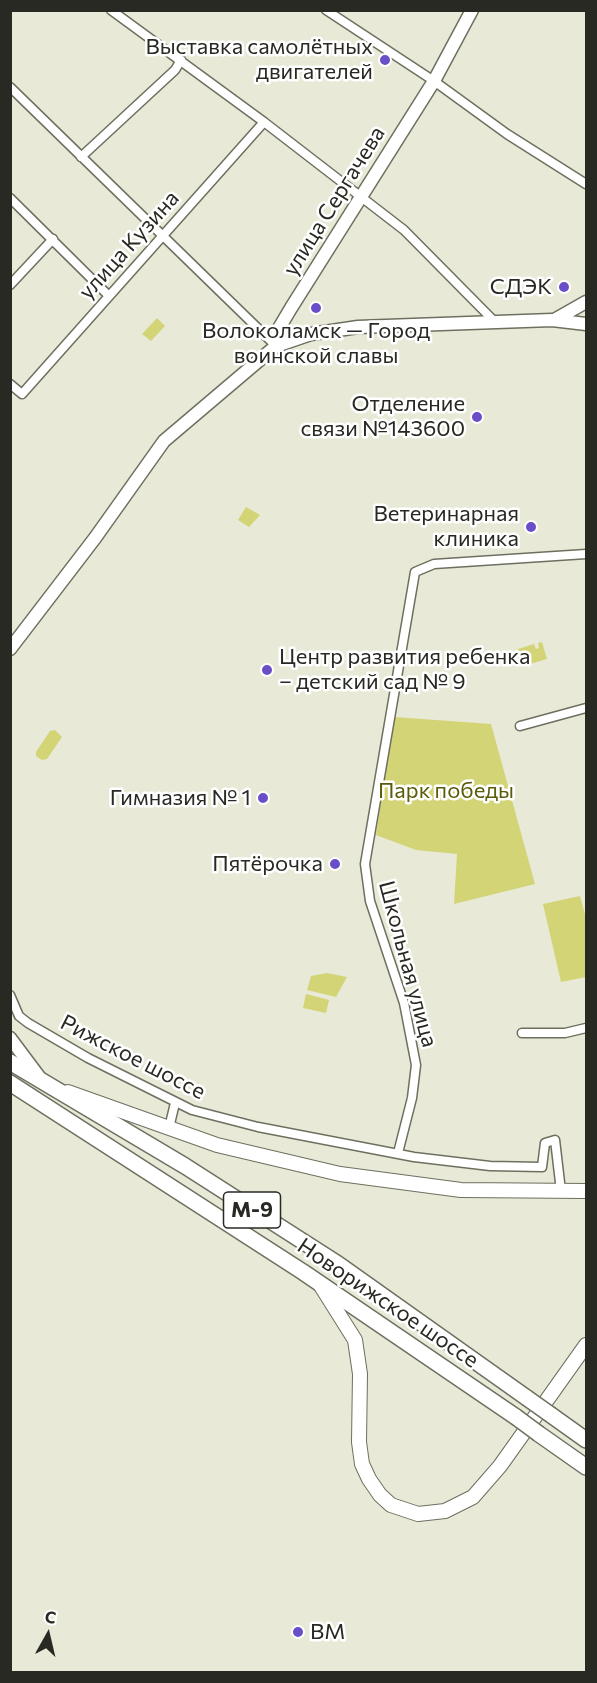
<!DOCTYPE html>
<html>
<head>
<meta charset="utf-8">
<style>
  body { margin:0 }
  #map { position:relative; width:597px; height:1683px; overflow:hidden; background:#e8e9d7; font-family:Commissioner,sans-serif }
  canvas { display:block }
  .frame { position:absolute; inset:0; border:12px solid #292923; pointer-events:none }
  .north { position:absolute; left:18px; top:1605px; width:60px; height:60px; -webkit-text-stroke:4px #fff; paint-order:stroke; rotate:8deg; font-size:16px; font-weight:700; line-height:24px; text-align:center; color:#292923 }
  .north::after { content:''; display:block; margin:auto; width:21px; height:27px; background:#292923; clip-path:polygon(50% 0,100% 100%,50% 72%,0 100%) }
</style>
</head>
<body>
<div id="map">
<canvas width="597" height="1683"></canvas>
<div class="frame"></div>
<div class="north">С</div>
</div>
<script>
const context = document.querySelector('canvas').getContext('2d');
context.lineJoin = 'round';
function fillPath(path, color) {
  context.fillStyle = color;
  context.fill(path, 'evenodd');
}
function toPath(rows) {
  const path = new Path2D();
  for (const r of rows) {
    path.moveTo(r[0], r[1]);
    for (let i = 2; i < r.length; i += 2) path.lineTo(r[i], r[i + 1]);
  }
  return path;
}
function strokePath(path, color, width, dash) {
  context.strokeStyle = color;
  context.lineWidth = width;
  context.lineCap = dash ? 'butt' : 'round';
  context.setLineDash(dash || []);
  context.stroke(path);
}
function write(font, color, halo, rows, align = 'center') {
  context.font = font + ' Commissioner,sans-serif';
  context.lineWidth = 5;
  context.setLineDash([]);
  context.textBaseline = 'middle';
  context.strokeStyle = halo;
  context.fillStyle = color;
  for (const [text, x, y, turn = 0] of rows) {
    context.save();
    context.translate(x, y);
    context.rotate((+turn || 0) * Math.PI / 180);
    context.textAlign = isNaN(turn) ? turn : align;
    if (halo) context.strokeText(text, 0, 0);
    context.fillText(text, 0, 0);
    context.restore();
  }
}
const green = toPath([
  [157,318,165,326,151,341,142,334],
  [246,507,260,515,249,527,238,520],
  [542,642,547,659,523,666,518,649,534,644,536,649,539,648,538,643],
  [394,717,491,724,535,884,454,904,457,854,416,850,376,835],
  [55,730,62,737,47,759,42,760,36,756,36,752,50,731],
  [580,896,586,918,586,977,561,982,543,904],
  [327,973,347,977,336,997,307,990,311,976],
  [306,994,329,1000,326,1013,303,1008]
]);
const street = toPath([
  [111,10,264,122,404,230,495,322],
  [326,10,434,81,507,134,586,184],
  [10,87,276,346],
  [81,157,175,70,181,60],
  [10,198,109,296],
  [10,285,53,239],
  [10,384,22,394,264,122],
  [520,726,586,708],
  [10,995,19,1016,28,1023,88,1058,192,1110,258,1127,414,1157,490,1166,542,1167,545,1143,555,1140,561,1191],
  [522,1033,565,1033,586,1028],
  [169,1128,175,1103],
  [398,1153,412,1098,416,1065,404,1003,370,901,365,864,415,572,434,564,586,554]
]);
const secondary = toPath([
  [556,319,586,302],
  [276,346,278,330,291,308,434,81,472,10],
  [10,649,95,538,164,441,276,346,311,334,358,327,552,320,586,324],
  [10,1038,40,1078]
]);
const primary = toPath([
  [68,1092,217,1145,340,1174,461,1190,586,1191],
  [321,1286,355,1340,360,1374,359,1442,362,1464,369,1479,380,1495,391,1505,418,1514,445,1511,473,1497,500,1466,586,1345]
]);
const highway = toPath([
  [10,1062,185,1166,338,1264,527,1398],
  [10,1083,303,1272,516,1417],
  [551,1415,586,1440],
  [539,1434,586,1467]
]);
const highwayBridge = toPath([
  [527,1398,551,1415],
  [516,1417,539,1434]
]);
const markers = [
  [385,60,6,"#6a4ec7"],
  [564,287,6,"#6a4ec7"],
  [316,308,6,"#6a4ec7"],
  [477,417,6,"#6a4ec7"],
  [531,527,6,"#6a4ec7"],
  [267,670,6,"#6a4ec7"],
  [263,798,6,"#6a4ec7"],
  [335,864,6,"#6a4ec7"],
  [298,1632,6,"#6a4ec7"]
];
const shields = [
  [252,1210,57]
];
const shieldNames = [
  ["М-9",252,1210]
];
const poiNames = [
  ["Выставка самолётных",373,47],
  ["двигателей",373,72],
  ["СДЭК",552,287],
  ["Волоколамск — Город",316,331,"center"],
  ["воинской славы",316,356,"center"],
  ["Отделение",465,404],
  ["связи №143600",465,429],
  ["Ветеринарная",519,514],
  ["клиника",519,539],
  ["Центр развития ребенка",279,657,"left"],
  ["– детский сад № 9",279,682,"left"],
  ["Гимназия № 1",251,798],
  ["Пятёрочка",323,864],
  ["ВМ",310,1632,"left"]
];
const streetNames = [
  ["улица Сергачева",334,201,-58],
  ["улица Кузина",129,245,-48],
  ["Школьная улица",408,964,75],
  ["Рижское шоссе",133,1057,27],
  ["Новорижское шоссе",388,1303,34]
];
const parkNames = [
  ["Парк победы",446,791]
];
fillPath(green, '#d3d476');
strokePath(street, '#6e6f5f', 11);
strokePath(secondary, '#6e6f5f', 15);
strokePath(primary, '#6e6f5f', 16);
strokePath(highway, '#6e6f5f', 18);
strokePath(street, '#fff', 8);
strokePath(secondary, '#fff', 12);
strokePath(primary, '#fff', 14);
strokePath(highway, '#fff', 15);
strokePath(highwayBridge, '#6e6f5f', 18, []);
strokePath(highwayBridge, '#fff', 15);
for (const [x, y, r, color] of markers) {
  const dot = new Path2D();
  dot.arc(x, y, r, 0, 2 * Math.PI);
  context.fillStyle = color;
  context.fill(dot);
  strokePath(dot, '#fff', 2);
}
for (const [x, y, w] of shields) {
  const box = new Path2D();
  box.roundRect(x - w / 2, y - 18, w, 36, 4.5);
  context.fillStyle = '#fff';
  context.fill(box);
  strokePath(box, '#292923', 1.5);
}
write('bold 21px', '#292923', null, shieldNames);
write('22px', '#292923', '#fff', poiNames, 'right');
write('22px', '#292923', '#fff', streetNames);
write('22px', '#5c5b0c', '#fff', parkNames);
</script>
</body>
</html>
